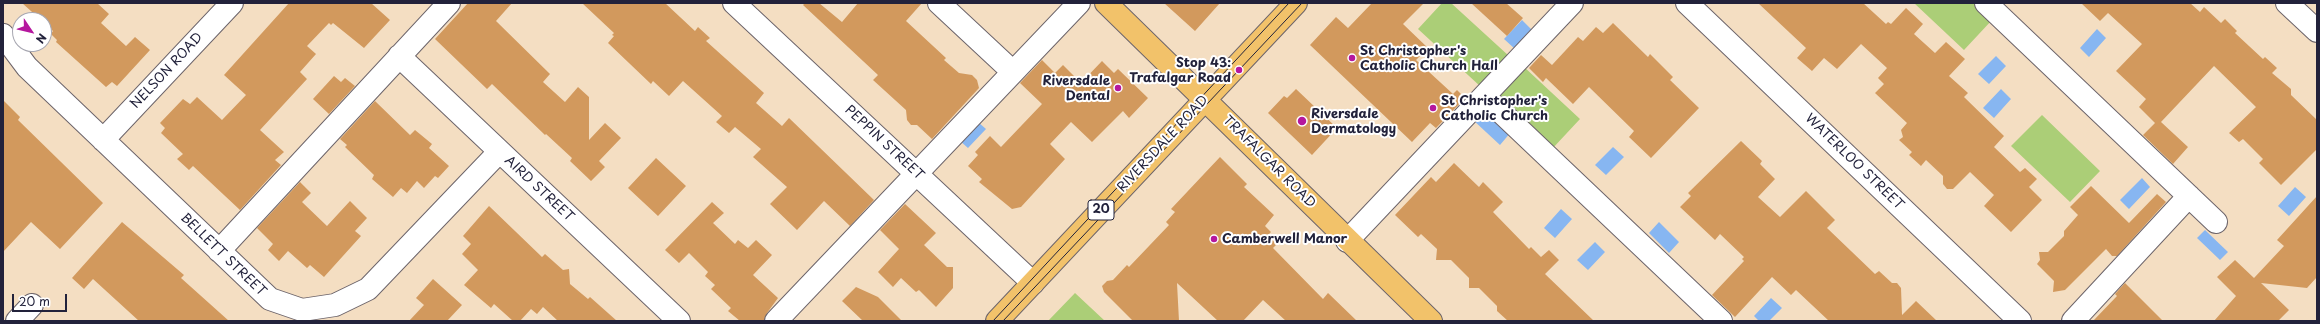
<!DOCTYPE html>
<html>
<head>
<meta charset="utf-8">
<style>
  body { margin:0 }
  #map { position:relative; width:2320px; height:324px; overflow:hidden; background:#f4dec2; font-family:"Playpen Sans",sans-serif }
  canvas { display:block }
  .frame { position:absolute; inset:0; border:4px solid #22223b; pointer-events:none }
  .north { position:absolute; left:12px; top:12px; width:40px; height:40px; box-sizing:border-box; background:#fff; border:1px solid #a7a7b1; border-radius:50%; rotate:125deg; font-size:11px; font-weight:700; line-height:16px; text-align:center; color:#22223b }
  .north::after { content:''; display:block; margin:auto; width:14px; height:18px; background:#b5179e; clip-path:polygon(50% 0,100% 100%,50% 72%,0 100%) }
  .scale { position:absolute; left:12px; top:294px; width:55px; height:18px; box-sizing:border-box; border:2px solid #22223b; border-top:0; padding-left:5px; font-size:12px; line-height:14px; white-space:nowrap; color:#22223b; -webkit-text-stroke:3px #fff; paint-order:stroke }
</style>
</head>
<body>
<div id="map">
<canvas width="2320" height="324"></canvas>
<div class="frame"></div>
<div class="north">N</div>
<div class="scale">20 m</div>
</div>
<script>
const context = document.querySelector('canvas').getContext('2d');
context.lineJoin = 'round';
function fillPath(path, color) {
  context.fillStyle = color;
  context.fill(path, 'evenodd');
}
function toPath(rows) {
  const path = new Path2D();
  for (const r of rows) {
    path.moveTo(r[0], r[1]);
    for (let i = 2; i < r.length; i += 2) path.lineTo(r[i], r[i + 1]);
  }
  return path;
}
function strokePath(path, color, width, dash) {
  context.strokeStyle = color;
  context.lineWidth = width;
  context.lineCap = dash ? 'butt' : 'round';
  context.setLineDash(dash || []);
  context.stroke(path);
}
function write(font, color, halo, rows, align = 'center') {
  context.font = font + ' "Playpen Sans",sans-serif';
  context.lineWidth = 4;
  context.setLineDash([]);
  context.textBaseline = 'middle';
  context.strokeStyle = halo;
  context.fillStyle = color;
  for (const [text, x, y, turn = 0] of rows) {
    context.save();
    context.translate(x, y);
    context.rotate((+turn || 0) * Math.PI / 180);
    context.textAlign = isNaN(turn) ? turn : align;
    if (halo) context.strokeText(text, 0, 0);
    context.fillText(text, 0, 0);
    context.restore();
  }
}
const green = toPath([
  [1442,3,1451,3,1509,56,1481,87,1418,29],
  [1914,3,1974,3,1992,20,1964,50],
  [1523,66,1580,119,1552,149,1495,95],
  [2042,115,2100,171,2070,202,2011,146],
  [1075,293,1105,321,1048,321]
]);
const water = toPath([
  [1522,20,1532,30,1515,49,1504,39],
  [2097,29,2106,38,2089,57,2080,48],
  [1996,56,2006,66,1989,84,1978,74],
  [2001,89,2011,99,1994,118,1983,108],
  [1485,108,1511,132,1500,145,1473,120],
  [978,122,986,129,968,148,960,141],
  [1613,147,1624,157,1606,175,1595,165],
  [2142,178,2150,187,2129,209,2120,200],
  [2295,187,2306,197,2289,216,2278,206],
  [1561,209,1572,219,1555,238,1544,228],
  [1659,222,1679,242,1669,253,1649,233],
  [2205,230,2228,252,2220,260,2197,238],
  [1595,242,1605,252,1588,270,1577,260],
  [1771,298,1782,308,1769,321,1759,321,1754,316]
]);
const building = toPath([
  [22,3,97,3,109,14,101,23,126,46,135,37,150,50,117,86,112,82,106,87,56,42,57,40,51,34,53,31,44,23,44,20,41,20],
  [289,3,371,3,390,20,364,48,333,23,331,25,329,23,307,46,316,54,300,72,307,79,260,130,284,152,275,160,281,165,240,210,193,166,189,170,177,159,183,154,161,133,165,128,160,123,183,99,190,104,197,97,222,120,246,95,224,75],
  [468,3,512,3,496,21,550,74,543,82,565,102,578,87,589,97,589,140,605,123,621,138,599,161,605,167,591,181,570,161,572,158,546,134,545,135,492,84,487,89,435,39],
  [582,3,665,3,695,31,698,27,710,38,706,41,764,93,756,103,782,126,789,118,874,200,850,226,824,201,797,230,770,204,787,187,753,157,761,149,735,127,729,133,716,122,722,116,683,81,669,96,653,81,651,84,608,43,614,36,612,35,614,33],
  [805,3,819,3,842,22,858,3,922,3,906,21,946,58,944,60,959,73,972,75,977,80,979,88,932,139,917,125,911,125,907,120,906,110,873,80,878,75,803,5],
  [1164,3,1220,3,1195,31],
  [1372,3,1424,3,1403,24,1428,48,1416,60,1453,94,1457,90,1465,98,1436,128,1430,123,1412,142,1310,45,1336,17,1348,28],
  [1471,3,1506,3,1523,18,1507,36],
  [1758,3,1863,3,1886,24,1888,22,1891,24,1906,8,1923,24,1914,34,1935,53,1946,42,1965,59,1949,76,1968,93,1964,97,2004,136,1994,147,2020,172,2025,168,2037,179,2029,187,2042,200,2011,232,1984,206,1994,195,1970,172,1953,189,1947,189,1943,184,1943,176,1926,160,1921,166,1909,155,1912,152,1899,140,1903,137,1901,130,1907,123,1875,93,1884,84,1878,78,1887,68,1861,44,1837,69,1824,58,1812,71,1797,58,1806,48],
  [2081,3,2190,3,2200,12,2204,7,2221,23,2225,19,2237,31,2235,33,2263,59,2265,57,2277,68,2272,73,2291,89,2291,95,2317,120,2317,149,2281,185,2259,163,2263,159,2243,139,2239,142,2229,133,2256,107,2214,66,2161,122,2188,147,2173,164,2143,135,2155,123,2139,107,2146,99,2116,71,2142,44,2108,13,2100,21],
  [1613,23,1648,57,1650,54,1673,77,1670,80,1699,108,1651,158,1629,137,1634,131,1589,87,1573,104,1546,78,1543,82,1529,68,1541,55,1552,65,1578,37,1583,41,1596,27,1603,33],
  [1042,60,1055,73,1063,65,1081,83,1102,61,1114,73,1118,69,1148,98,1129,118,1123,111,1092,142,1071,122,1050,144,1065,159,1021,207,1012,209,979,182,982,179,968,166,978,155,975,152,990,136,1001,147,1042,104,1020,83],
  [334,76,341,82,345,78,355,86,329,114,313,99],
  [1296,89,1337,128,1312,155,1268,113,1284,96,1287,98],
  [3,100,20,117,18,120,103,203,60,249,31,222,3,252],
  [375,101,410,135,415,130,432,144,429,148,449,166,438,178,435,176,424,188,417,181,407,193,401,188,393,197,372,179,374,175,345,147,347,145,340,139],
  [1741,141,1762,161,1760,164,1775,179,1758,197,1780,217,1806,191,1835,220,1827,228,1875,274,1879,271,1892,283,1897,283,1901,288,1902,315,1916,301,1937,321,1829,321,1796,290,1791,295,1772,277,1735,317,1712,295,1744,261,1742,259,1744,257,1720,234,1715,240,1680,207,1691,196,1688,193],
  [1220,157,1247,184,1244,187,1274,215,1265,226,1271,232,1268,235,1277,244,1273,248,1323,299,1328,293,1357,321,1286,321,1263,300,1243,321,1218,321,1177,283,1179,321,1133,321,1104,292,1102,286,1107,281,1113,280,1127,265,1129,267,1169,225,1166,222,1175,212,1171,209],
  [656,158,686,186,658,216,628,188],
  [1454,163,1479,187,1483,182,1503,202,1493,212,1529,249,1531,247,1541,257,1549,250,1559,260,1545,274,1594,321,1508,321,1497,311,1497,306,1479,288,1469,288,1469,278,1451,260,1436,260,1437,249,1421,234,1418,237,1395,215,1431,177,1436,182],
  [300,182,311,193,302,202,327,226,350,201,367,218,355,231,361,236,324,277,310,265,307,268,288,251,279,261,268,250,273,244,257,228],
  [2091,186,2129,223,2157,194,2166,202,2117,256,2112,256,2106,249,2065,290,2053,292,2054,281,2037,264,2040,260,2039,252,2048,252,2064,236,2064,231,2078,215,2070,207],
  [2317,196,2317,277,2307,288,2261,283,2289,310,2278,321,2214,321,2236,296,2217,277,2235,260,2254,278,2284,246,2277,240],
  [712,202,724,213,713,223,735,244,738,240,748,248,756,240,772,255,753,275,778,298,767,313,764,321,740,321,728,311,731,308,711,289,715,285,705,276,708,272,689,253,679,263,665,250],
  [905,204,936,233,924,245,947,267,953,267,953,288,936,307,919,290,916,292,901,278,893,287,878,272,899,249,880,230],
  [489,206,542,257,545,254,563,270,569,269,570,284,588,299,590,297,617,321,558,321,543,307,537,314,531,309,520,321,513,321,494,304,491,308,464,285,478,270,462,254,471,244,463,236],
  [122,222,184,275,181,278,229,321,139,321,93,279,84,289,72,278],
  [433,279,462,305,447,321,409,321,424,305,416,298],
  [2125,283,2163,321,2093,321,2117,296,2115,294],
  [856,287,878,297,902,321,863,321,842,301]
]);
const minor = toPath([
  [734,3,1033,283],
  [939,3,1013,72],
  [1687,3,2020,321],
  [1986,3,2216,222],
  [2287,3,2317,31],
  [3,35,27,67,270,299,302,310,335,305,368,289,499,152],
  [399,56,679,321],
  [1484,96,1721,321],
  [103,140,232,3],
  [1347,241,1572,3],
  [219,251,449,3],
  [17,321,32,305],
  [776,321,1079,3],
  [2073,321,2189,196]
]);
const major = toPath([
  [1106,3,1431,321],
  [997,321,1296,3]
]);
const tram = toPath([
  [993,321,1289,3],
  [1003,321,1302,3]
]);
const markers = [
  [1352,58,4,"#b5179e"],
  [1239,70,4,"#b5179e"],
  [1118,88,4,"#b5179e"],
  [1433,108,4,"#b5179e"],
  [1302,121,5,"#b5179e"],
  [1214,239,4,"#b5179e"]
];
const shields = [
  [1101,210,26]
];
const shieldNames = [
  ["20",1101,210]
];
const poiNames = [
  ["St Christopher's",1360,51],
  ["Catholic Church Hall",1360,66],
  ["Stop 43:",1231,63,"right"],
  ["Trafalgar Road",1231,78,"right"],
  ["Riversdale",1110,81,"right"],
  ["Dental",1110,96,"right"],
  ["St Christopher's",1441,101],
  ["Catholic Church",1441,116],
  ["Riversdale",1311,114],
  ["Dermatology",1311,129],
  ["Camberwell Manor",1222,239]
];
const streetNames = [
  ["NELSON ROAD",167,71,-47],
  ["PEPPIN STREET",884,143,43],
  ["RIVERSDALE ROAD",1163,144,-47],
  ["TRAFALGAR ROAD",1269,162,45],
  ["WATERLOO STREET",1854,162,44],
  ["AIRD STREET",539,189,43],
  ["BELLETT STREET",223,255,44]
];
fillPath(green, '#abce77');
fillPath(water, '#87b6f1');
fillPath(building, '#d2995d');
strokePath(minor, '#6c646a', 24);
strokePath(major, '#6c646a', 24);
strokePath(minor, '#fff', 22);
strokePath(major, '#f2c26a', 22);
strokePath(tram, '#22223b', 1);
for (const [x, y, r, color] of markers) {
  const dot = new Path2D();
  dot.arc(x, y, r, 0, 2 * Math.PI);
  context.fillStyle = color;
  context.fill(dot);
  strokePath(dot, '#fff', 1.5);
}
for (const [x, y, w] of shields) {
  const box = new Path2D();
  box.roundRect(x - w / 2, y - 10, w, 20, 3);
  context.fillStyle = '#fff';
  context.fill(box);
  strokePath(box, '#22223b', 1);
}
write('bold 12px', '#22223b', null, shieldNames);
write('bold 13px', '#22223b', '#fff', poiNames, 'left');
write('13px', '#22223b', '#fff', streetNames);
</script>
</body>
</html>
